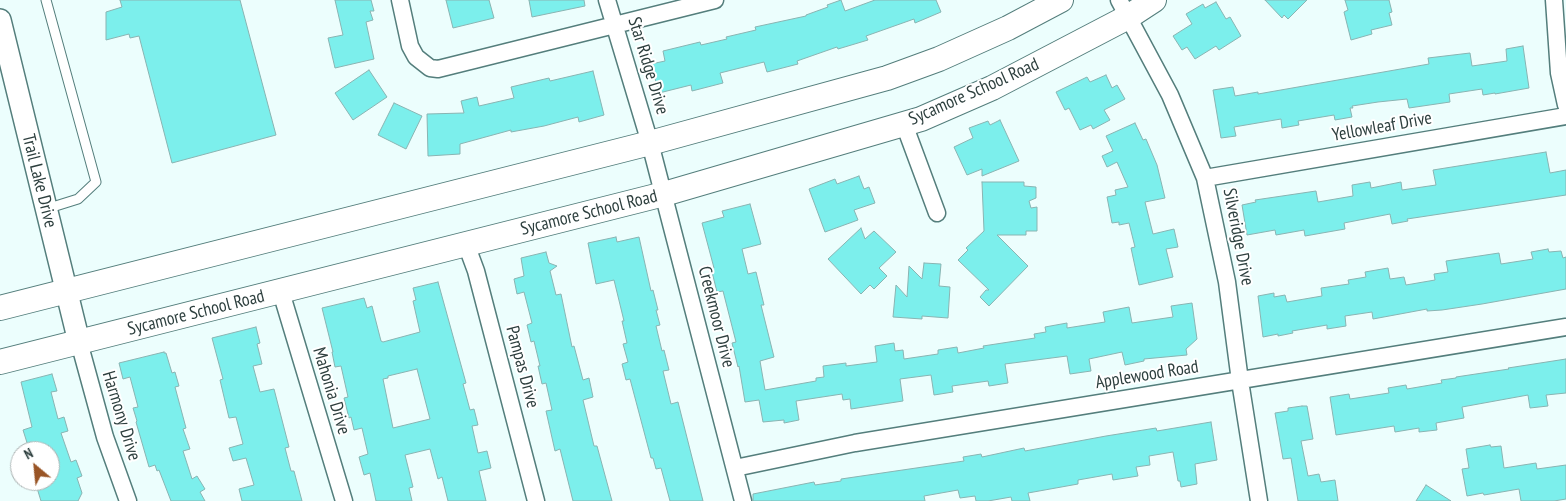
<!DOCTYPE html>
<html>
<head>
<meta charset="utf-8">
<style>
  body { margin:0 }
  #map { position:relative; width:1566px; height:501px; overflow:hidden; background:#ecfefd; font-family:"PT Sans Narrow",sans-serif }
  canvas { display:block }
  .north { position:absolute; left:10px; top:441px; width:50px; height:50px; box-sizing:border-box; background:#fff; border:1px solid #abb2b2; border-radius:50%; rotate:332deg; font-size:14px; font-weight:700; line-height:20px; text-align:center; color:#2d3f3e }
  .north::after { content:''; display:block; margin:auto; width:18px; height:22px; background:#995526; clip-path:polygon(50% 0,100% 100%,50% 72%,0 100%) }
</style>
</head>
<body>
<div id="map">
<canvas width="1566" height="501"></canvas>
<div class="north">N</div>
</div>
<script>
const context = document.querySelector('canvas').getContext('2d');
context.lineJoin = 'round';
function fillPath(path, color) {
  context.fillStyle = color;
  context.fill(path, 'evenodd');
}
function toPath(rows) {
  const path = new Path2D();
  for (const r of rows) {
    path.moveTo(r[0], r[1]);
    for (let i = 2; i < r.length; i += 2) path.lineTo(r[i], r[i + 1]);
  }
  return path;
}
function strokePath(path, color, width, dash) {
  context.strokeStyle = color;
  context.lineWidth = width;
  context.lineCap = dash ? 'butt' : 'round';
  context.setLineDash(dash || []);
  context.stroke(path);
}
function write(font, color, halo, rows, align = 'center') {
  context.font = font + ' "PT Sans Narrow",sans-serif';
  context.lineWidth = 4;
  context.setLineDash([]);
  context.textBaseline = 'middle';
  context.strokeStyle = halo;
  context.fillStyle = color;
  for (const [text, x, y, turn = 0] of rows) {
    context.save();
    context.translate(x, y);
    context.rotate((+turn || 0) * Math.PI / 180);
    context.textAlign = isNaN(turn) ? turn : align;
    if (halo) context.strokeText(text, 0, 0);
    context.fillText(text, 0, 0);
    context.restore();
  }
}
const building = toPath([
  [120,0,240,0,276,135,172,163,139,36,130,38,129,34,106,40,106,12,122,7,120,0],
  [335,0,371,0,374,11,370,11,373,20,366,22,374,59,335,68,328,38,343,35,335,0],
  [446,0,489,0,494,18,453,28,446,0],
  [529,0,584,0,585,6,532,17,529,0],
  [841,0,845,11,875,0,936,0,941,12,915,23,914,19,866,36,868,40,838,49,837,47,797,61,798,64,767,72,764,62,720,73,723,83,692,91,691,85,659,93,651,64,665,61,663,51,700,42,701,45,727,39,726,37,756,30,755,27,806,16,806,15,828,7,827,5,841,0],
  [1265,0,1307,0,1288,19,1284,15,1282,18,1265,0],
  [1345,0,1389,0,1392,12,1389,13,1392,25,1371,30,1372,34,1351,40,1344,12,1348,10,1345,0],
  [1216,2,1226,19,1230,17,1241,36,1219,50,1216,46,1195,59,1187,47,1182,50,1173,36,1192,24,1186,14,1203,4,1205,8,1216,2],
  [1523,46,1529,88,1495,94,1495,93,1483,95,1482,89,1449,94,1450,102,1409,108,1407,99,1378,102,1352,106,1353,108,1350,108,1352,117,1335,120,1334,115,1298,121,1299,125,1282,128,1281,119,1234,127,1236,136,1221,138,1213,90,1233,87,1235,96,1258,92,1258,94,1429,64,1428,58,1470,53,1472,66,1507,61,1506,49,1523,46],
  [369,70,387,97,353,120,335,93,369,70],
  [593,71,604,115,579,122,578,117,544,126,511,132,511,130,460,144,460,154,428,156,427,114,464,113,461,101,477,97,479,106,514,98,511,87,549,78,550,81,593,71],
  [1106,75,1112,88,1117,85,1125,99,1104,110,1110,120,1093,129,1091,125,1080,130,1069,108,1065,110,1056,92,1087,77,1090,82,1106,75],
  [394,103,422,116,406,149,378,135,394,103],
  [1000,120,1019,161,982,176,982,169,967,175,954,147,973,138,969,128,988,121,990,125,1000,120],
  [1135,123,1143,140,1146,139,1157,165,1165,198,1145,202,1153,234,1174,229,1178,247,1166,249,1173,277,1139,285,1131,248,1135,247,1129,223,1119,225,1119,222,1112,223,1107,197,1116,195,1115,190,1128,187,1117,162,1107,167,1102,156,1113,151,1106,136,1135,123],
  [1546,152,1550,173,1566,170,1566,195,1407,219,1408,221,1392,224,1390,214,1344,223,1345,229,1305,236,1304,230,1276,235,1275,230,1247,235,1242,205,1256,202,1255,200,1316,191,1318,202,1353,196,1352,185,1370,182,1371,188,1401,182,1402,190,1436,185,1433,170,1546,152],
  [859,176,864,189,869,187,875,203,854,210,858,220,825,232,809,189,835,179,837,184,859,176],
  [982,182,1024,182,1024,186,1036,187,1036,198,1029,201,1031,208,1037,207,1037,231,1026,231,1026,235,997,235,1028,266,989,306,980,297,986,290,989,290,958,260,968,250,966,248,984,231,982,182],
  [750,204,761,244,742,249,748,274,756,272,764,305,761,305,774,357,760,361,765,390,816,381,816,378,824,377,823,366,846,363,846,366,877,362,875,346,894,343,895,351,903,350,904,359,938,354,938,350,957,347,958,353,984,348,983,346,1035,338,1034,334,1046,332,1045,327,1067,323,1067,328,1105,322,1103,312,1129,307,1132,323,1173,317,1171,306,1192,303,1197,339,1186,349,1187,355,1144,359,1144,361,1125,365,1122,352,1089,359,1091,371,1070,374,1067,356,1005,364,1008,383,989,386,988,381,952,386,953,392,934,395,931,375,900,379,903,401,851,409,850,399,843,400,842,394,796,401,799,420,784,423,784,420,763,422,759,400,745,402,739,366,738,367,732,343,736,342,723,291,717,292,711,268,714,268,702,223,724,217,722,211,750,204],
  [861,228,865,239,874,231,896,252,879,268,887,276,874,289,870,285,861,294,828,259,861,228],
  [616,237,617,242,639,237,651,291,653,290,658,310,656,310,660,325,656,326,662,351,664,350,669,370,663,371,671,404,678,402,703,501,670,501,661,468,656,469,653,458,651,458,630,379,626,380,622,364,628,362,623,344,627,343,622,321,624,321,614,280,596,284,588,243,616,237],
  [1548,249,1549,252,1561,251,1563,258,1566,257,1566,289,1482,304,1442,310,1427,311,1427,309,1373,319,1372,312,1345,316,1346,326,1327,329,1327,325,1292,331,1293,333,1278,336,1278,334,1263,337,1258,296,1274,293,1274,297,1285,295,1287,302,1322,296,1321,288,1349,284,1348,280,1366,277,1365,272,1388,268,1390,279,1404,277,1406,285,1435,280,1434,274,1448,272,1446,261,1499,253,1501,264,1533,259,1531,252,1548,249],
  [546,252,549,263,557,266,550,271,556,295,561,294,572,347,574,346,583,380,589,378,593,397,583,400,594,446,597,446,612,501,573,501,560,449,555,451,546,411,552,410,546,383,542,384,538,366,540,366,534,341,531,342,527,325,532,323,524,292,517,294,514,279,524,276,521,258,546,252],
  [924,263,941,264,939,286,950,287,948,318,922,316,922,319,893,317,896,285,907,297,909,266,922,279,924,263],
  [438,282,466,383,463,384,470,410,474,409,478,425,472,426,478,453,487,451,491,468,479,471,486,501,448,501,442,477,438,479,430,449,405,455,413,487,409,488,412,501,376,501,370,473,364,475,359,457,368,454,362,428,354,430,351,417,349,418,344,398,348,397,341,366,335,367,332,352,333,352,322,308,364,298,367,308,372,306,381,341,383,342,420,332,413,301,416,300,413,288,438,282],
  [417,369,430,419,393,428,383,379,388,378,388,376,417,369],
  [256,327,260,343,257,344,262,364,253,366,260,392,274,389,289,447,285,448,291,471,294,471,302,501,242,501,239,489,254,485,246,458,233,461,229,448,243,444,236,417,229,418,220,380,223,379,212,338,256,327],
  [164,352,164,353,166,353,172,373,175,372,179,386,175,387,186,428,183,429,190,449,183,451,192,479,197,476,205,489,200,492,205,501,171,501,159,470,157,471,155,465,149,467,136,422,137,421,133,408,138,407,130,377,123,379,119,363,164,352],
  [1566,359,1566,393,1546,395,1548,406,1530,408,1528,395,1462,407,1464,418,1436,423,1437,430,1419,432,1419,428,1395,432,1394,426,1336,435,1330,397,1349,394,1350,399,1389,393,1388,388,1406,385,1407,389,1442,383,1441,380,1456,378,1456,377,1489,372,1509,369,1508,368,1566,359],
  [52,374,57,391,51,392,58,419,64,417,68,431,61,433,71,462,76,460,82,476,77,478,82,493,78,501,41,501,37,488,43,486,41,481,50,481,50,451,35,451,34,447,29,449,23,430,32,427,21,382,52,374],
  [1302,406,1307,406,1313,439,1301,441,1308,476,1319,474,1321,482,1335,480,1338,501,1298,501,1291,458,1283,459,1275,413,1288,411,1288,408,1302,406],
  [1211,422,1217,460,1195,464,1197,484,1181,487,1180,481,1178,481,1173,452,1149,456,1150,465,1136,467,1138,476,1113,480,1112,474,1078,480,1078,484,1028,493,1030,501,1012,501,1011,497,988,501,976,501,975,496,960,498,958,490,924,496,925,501,753,501,753,494,814,482,815,485,841,481,841,479,964,461,963,457,981,454,982,457,1024,448,1025,451,1106,436,1156,428,1157,431,1211,422],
  [1490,445,1491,447,1501,446,1504,468,1536,463,1537,469,1566,465,1566,499,1554,501,1521,501,1519,489,1484,495,1483,493,1467,496,1462,469,1469,468,1466,449,1490,445],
  [1426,485,1451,501,1416,501,1426,485]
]);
const service = toPath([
  [46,209,78,199,96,182,46,0]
]);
const minor = toPath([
  [400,0,410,46,416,57,430,68,438,69,715,0],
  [607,0,650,143,743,501],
  [1119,0,1170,95,1205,178,1227,282,1240,381,1259,501],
  [1554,0,1559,73,1566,105],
  [904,124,937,213],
  [1205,178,1566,116],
  [466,244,476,271,536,501],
  [281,292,344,501],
  [79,342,105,437,128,501],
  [735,468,855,443,1566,327]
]);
const tertiary = toPath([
  [0,20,79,342]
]);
const secondary = toPath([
  [0,308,650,143,887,78,939,59,1008,28,1061,0],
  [0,362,664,194,921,119,992,88,1128,17,1154,0]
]);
const streetNames = [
  ["Star Ridge Drive",648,66,73],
  ["Sycamore School Road",974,92,-24],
  ["Yellowleaf Drive",1382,127,-10],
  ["Trail Lake Drive",39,181,76],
  ["Sycamore School Road",589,213,-14],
  ["Silveridge Drive",1238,237,79],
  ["Sycamore School Road",196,313,-14],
  ["Creekmoor Drive",716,317,76],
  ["Pampas Drive",522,367,75],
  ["Applewood Road",1147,375,-9],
  ["Mahonia Drive",331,391,73],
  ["Harmony Drive",121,416,73]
];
fillPath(building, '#7cefec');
strokePath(building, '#89b4b2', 1);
strokePath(service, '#547e7c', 11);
strokePath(minor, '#547e7c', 19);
strokePath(tertiary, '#547e7c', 24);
strokePath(secondary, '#547e7c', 26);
strokePath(service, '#fff', 9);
strokePath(minor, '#fff', 16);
strokePath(tertiary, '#fff', 21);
strokePath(secondary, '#fff', 24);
write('18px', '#2d3f3e', '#fff', streetNames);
</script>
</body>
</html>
